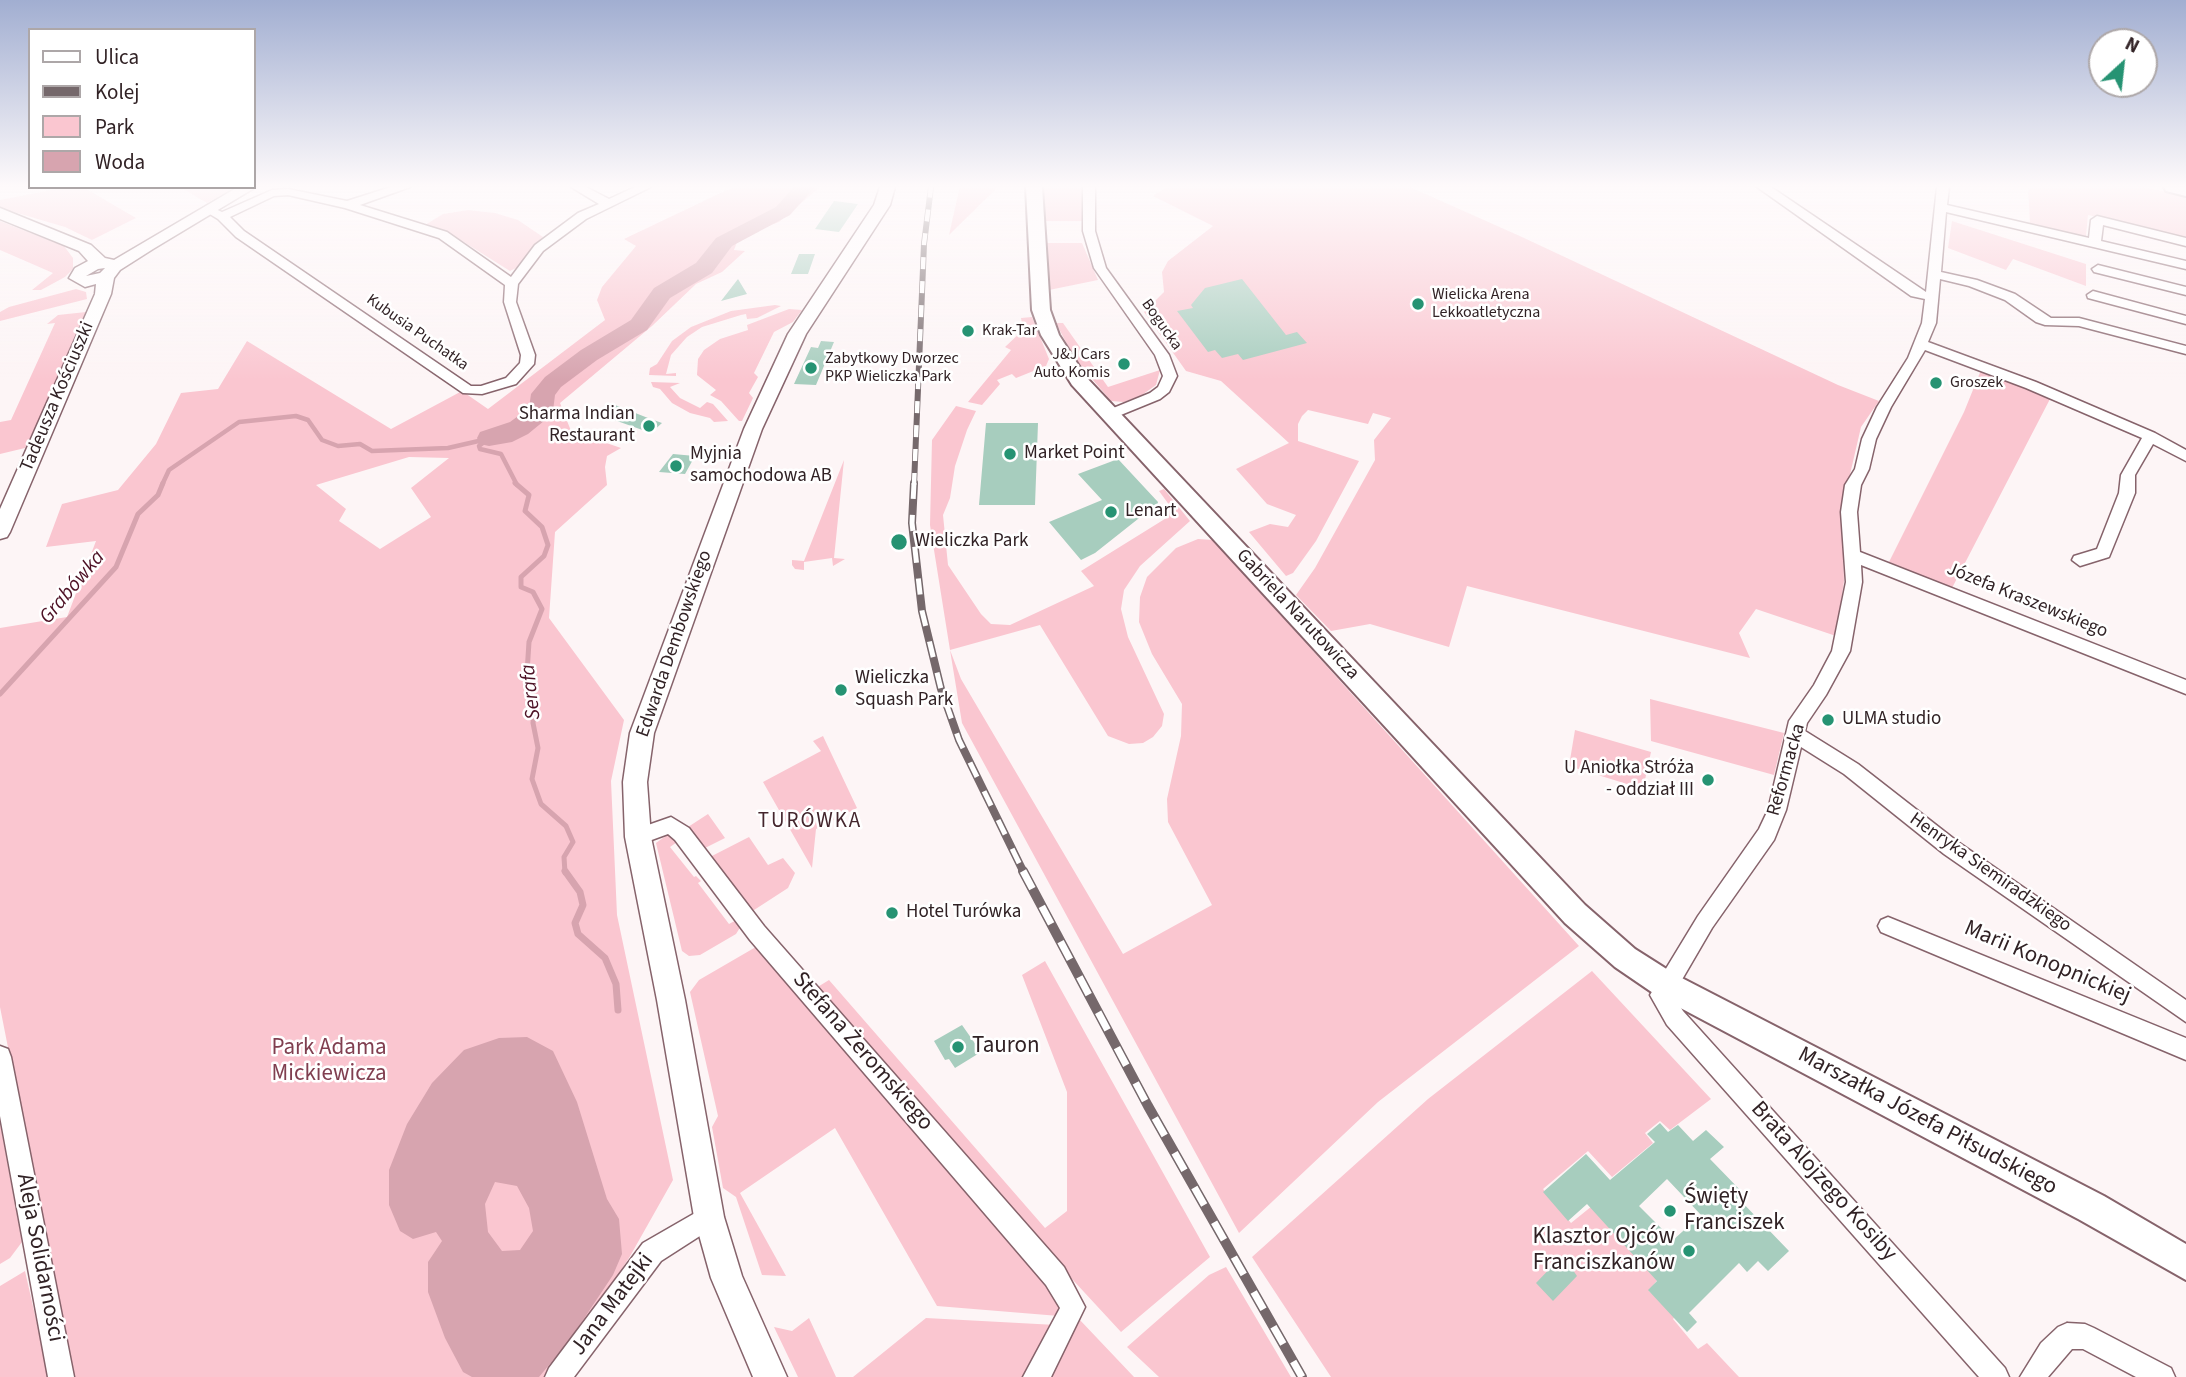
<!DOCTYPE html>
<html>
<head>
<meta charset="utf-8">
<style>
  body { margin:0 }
  #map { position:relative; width:2186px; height:1377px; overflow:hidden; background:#fdf5f6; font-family:"Source Sans 3",sans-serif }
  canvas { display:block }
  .legend { position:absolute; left:28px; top:28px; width:228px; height:161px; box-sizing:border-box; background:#fff; border:2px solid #ada7a8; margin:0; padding:9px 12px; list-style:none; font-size:21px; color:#312225 }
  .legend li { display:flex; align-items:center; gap:14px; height:35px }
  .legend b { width:35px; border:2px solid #ada7a8 }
  .north { position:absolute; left:2088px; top:28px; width:70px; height:70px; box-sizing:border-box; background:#fff; border:2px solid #ada7a8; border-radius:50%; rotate:27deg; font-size:19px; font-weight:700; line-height:28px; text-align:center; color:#312225 }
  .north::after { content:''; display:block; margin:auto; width:24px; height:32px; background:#269373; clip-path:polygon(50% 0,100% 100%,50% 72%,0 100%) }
</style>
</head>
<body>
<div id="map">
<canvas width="2186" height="1377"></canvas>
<ul class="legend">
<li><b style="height:9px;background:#fff"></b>Ulica</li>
<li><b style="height:9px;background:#75686b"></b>Kolej</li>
<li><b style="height:19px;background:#fac6d0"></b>Park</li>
<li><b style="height:19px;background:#d7a4af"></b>Woda</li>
</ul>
<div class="north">N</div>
</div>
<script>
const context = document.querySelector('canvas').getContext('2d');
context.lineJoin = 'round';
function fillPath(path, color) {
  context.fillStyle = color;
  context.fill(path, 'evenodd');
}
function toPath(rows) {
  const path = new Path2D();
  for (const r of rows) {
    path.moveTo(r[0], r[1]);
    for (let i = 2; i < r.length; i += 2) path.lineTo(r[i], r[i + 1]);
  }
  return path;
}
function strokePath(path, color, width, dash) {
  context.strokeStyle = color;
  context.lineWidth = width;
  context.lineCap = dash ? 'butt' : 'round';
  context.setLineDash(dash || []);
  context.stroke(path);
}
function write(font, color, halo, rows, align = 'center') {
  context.font = font + ' "Source Sans 3",sans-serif';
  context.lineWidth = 5;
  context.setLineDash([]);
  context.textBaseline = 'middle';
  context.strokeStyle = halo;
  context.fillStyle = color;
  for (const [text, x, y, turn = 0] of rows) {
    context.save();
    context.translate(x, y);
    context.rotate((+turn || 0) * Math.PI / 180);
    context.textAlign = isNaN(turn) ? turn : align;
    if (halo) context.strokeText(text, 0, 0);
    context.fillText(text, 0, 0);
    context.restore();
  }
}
const green = toPath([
  [67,187,83,187,136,218,92,240,65,227,0,208,0,200],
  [180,187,237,187,207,203],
  [733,187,820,187,779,222,748,234,737,242,734,250,745,251,722,272,696,284,652,326,560,403,571,431,621,448,607,456,605,467,607,485,555,532,549,618,624,720,611,781,617,915,673,1180,629,1258,550,1377,73,1377,0,1007,0,628,67,617,96,541,46,547,62,504,118,490,156,444,181,393,218,389,247,341,391,429,462,391,488,409,605,320,597,300,602,287,636,246,624,239],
  [409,457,449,458,411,488,431,517,380,549,339,521,346,509,316,485],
  [959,187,998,187,949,235,959,190],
  [1043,187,1082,187,1082,221,1045,221],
  [1167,187,1410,187,1522,237,1838,385,1879,401,1861,427,1842,509,1844,581,1836,636,1756,609,1739,633,1750,658,1467,586,1449,647,1370,624,1331,631,1296,595,1315,568,1375,460,1374,440,1391,418,1373,413,1368,424,1308,410,1302,416,1298,424,1298,441,1359,461,1316,541,1293,573,1286,576,1249,532,1270,524,1288,527,1296,515,1267,504,1236,469,1289,443,1221,381,1186,371,1144,312,1164,292,1162,272,1168,261,1213,226,1153,196],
  [2028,187,2143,187,2186,196,2186,238,2088,215,2086,236,2030,224],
  [468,210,495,213,518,220,543,237,518,267,510,271,451,234,425,225,443,214],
  [0,221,64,246,73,258,73,269,65,277,41,290,32,290,53,273,0,250],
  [1952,221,2086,264,2086,286,2013,259,2006,270,1948,248],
  [1047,243,1082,243,1098,280,1049,290],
  [76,289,86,292,87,299,0,321,0,312,9,307],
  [775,305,781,306,757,318,747,319,746,314,741,315,702,327,687,337,671,355,666,374,676,373,676,376,649,375,650,368,657,364,672,341,691,327,731,311],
  [789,309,802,310,793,322,774,332,754,373,758,377,749,393,753,398,742,421,739,421,721,401,710,395,716,390,697,375,698,359,704,350,720,339,748,330,747,325],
  [86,312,91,313,25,448,0,454,0,422,11,420,55,323,47,324,58,315],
  [1032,317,1049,359,1046,366,1016,378,1012,374,997,380,1000,384,982,405,968,402,1011,350,1005,347,1023,330,1021,318],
  [1056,323,1063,323,1108,387,1160,370,1156,385,1142,395,1124,402,1111,401,1074,358],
  [1981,370,2050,399,1952,588,1889,562,1964,412],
  [651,382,680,383,670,387,680,398,700,408,707,402,713,404,728,421,714,422,710,418,690,413,672,403,660,389,653,387],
  [956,406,976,411,967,430,955,466,950,498,943,515,948,565,981,614,991,624,1010,625,1094,586,1081,571,1168,517,1170,506,1159,491,1164,489,1190,521,1140,566,1124,590,1121,609,1128,637,1164,714,1162,726,1153,737,1143,743,1129,744,1108,736,1040,625,950,650,961,679,1123,954,1212,905,1168,822,1167,799,1181,736,1182,704,1152,654,1139,622,1140,597,1147,577,1176,548,1198,539,1213,540,1579,946,1378,1102,1239,1233,962,723,950,650,930,525,932,440],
  [844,460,834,558,845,559,833,566,832,558,804,562,804,570,795,569,792,565,792,560,804,561],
  [1650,699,1784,733,1774,775,1651,741],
  [1575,730,1651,752,1643,789,1569,766],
  [823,736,857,808,816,829,812,868,763,782,821,751,813,741],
  [708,814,725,838,703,849,688,827],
  [667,835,680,840,670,847,694,877,696,876,701,881,698,883,729,924,740,918,741,926,736,934,700,955,689,956,682,951,656,843],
  [749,837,768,865,783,858,795,873,788,888,751,912,708,858],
  [761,944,1032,1260,1061,1308,1059,1316,937,1306,835,1128,740,1193,786,1276,762,1275,736,1197,723,1188,712,1127,718,1116,690,992,699,980],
  [1045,961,1210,1257,1121,1332,1035,1239,816,988,829,980,1045,1228,1067,1211,1067,1092,1022,975],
  [1592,971,1711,1099,1670,1130,1660,1121,1645,1133,1653,1143,1612,1177,1588,1151,1543,1189,1571,1223,1592,1206,1658,1279,1649,1291,1677,1314,1673,1319,1698,1349,1707,1343,1739,1377,1331,1377,1252,1257,1428,1099],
  [0,1123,22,1242,10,1258,0,1264],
  [1226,1267,1291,1377,1159,1377,1127,1347,1209,1275],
  [25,1271,49,1377,0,1377,0,1286],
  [809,1318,836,1377,798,1377,774,1327,792,1331],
  [926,1318,1056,1325,1027,1377,853,1377],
  [1079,1319,1134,1377,1046,1377]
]);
const water = toPath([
  [527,1037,553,1051,577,1102,607,1199,619,1219,622,1254,613,1275,569,1341,539,1377,472,1377,463,1372,445,1338,428,1292,428,1262,442,1241,436,1232,413,1239,400,1231,389,1205,389,1170,407,1124,432,1083,464,1050,499,1038],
  [495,1182,517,1186,529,1208,533,1231,520,1250,502,1251,488,1232,485,1204]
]);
const streamFar2 = toPath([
  [489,438,479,446,480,449,501,454,517,485],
  [162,485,169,470,239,422,296,416,308,420,322,440,338,446,360,444,372,451,448,448,483,440]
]);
const streamFar1 = toPath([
  [515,483,529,495,525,511,542,527,548,545,544,556,521,577,521,587,533,592,542,609,529,642,526,688,534,712,533,723,538,748,532,779,541,804,566,826,573,842,564,857,565,873],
  [0,694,116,567,138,514,158,495,163,483]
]);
const stream = toPath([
  [565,871,580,892,583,905,575,923,578,934,605,958,616,984,618,1010]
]);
const river = toPath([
  [794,187,815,187,790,215,732,246,712,273,670,298,647,330,597,360,561,387,555,395,553,411,550,416,528,434,512,442,489,446,480,444,477,438,480,432,510,422,529,408,531,394,545,377,581,350,631,320,654,288,696,263,716,238,776,207,794,187]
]);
const building = toPath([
  [834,201,858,204,839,232,815,229],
  [799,254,815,254,808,274,791,274],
  [738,279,747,294,721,301],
  [1242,279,1286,335,1297,332,1307,343,1243,360,1238,354,1222,358,1215,350,1208,352,1177,311,1193,308,1191,305,1205,288],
  [821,341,834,342,816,385,794,384,811,347,818,348],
  [615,405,648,418,662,423,651,433,603,416],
  [986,423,1038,423,1035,505,979,505],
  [673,454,695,456,685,474,659,472],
  [1118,459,1158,502,1156,509,1143,515,1095,553,1081,560,1049,522,1102,500,1078,474],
  [962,1025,981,1052,955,1068,949,1059,945,1060,934,1041],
  [1660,1123,1668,1132,1678,1125,1693,1141,1706,1130,1724,1147,1710,1159,1744,1194,1738,1198,1789,1251,1768,1271,1758,1261,1747,1272,1739,1263,1689,1313,1697,1322,1687,1332,1648,1290,1657,1281,1587,1204,1568,1221,1543,1192,1586,1154,1610,1180,1655,1142,1647,1134],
  [1667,1179,1701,1215,1673,1240,1639,1206],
  [1560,1258,1566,1260,1577,1276,1553,1301,1536,1283]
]);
const minor = toPath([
  [391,187,410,187,360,205,447,232,511,277,535,245,578,213,599,204,571,187,586,187,609,199,635,187,651,187,586,219,543,251,518,284,516,302,535,355,534,364,516,384,482,394,463,393,236,237,218,219,203,210,209,206,222,212,272,190,288,189,347,201,391,187],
  [288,195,345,208,439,238,505,285,504,302,521,355,520,363,506,378,481,386,471,386,244,231,230,217,274,196,288,195],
  [1083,187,1095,187,1095,231,1106,268,1169,355,1177,376,1169,392,1160,399,1111,419,1106,417,1106,411,1150,393,1158,387,1163,376,1155,355,1094,268,1083,231,1083,187],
  [1757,187,1771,187,1926,292,1937,187,1949,187,1947,205,2089,238,2091,220,2097,216,2186,238,2186,246,2103,225,2101,241,2186,261,2186,269,1946,212,1941,272,1977,280,2015,294,2051,318,2079,318,2186,346,2186,354,2079,326,2045,325,2036,322,2005,300,1969,286,1940,279,1936,323,1928,342,2036,382,2155,433,2186,450,2186,461,2153,444,2135,475,2135,493,2109,557,2080,566,2072,560,2074,556,2097,549,2119,493,2121,475,2142,438,2026,388,1925,350,1891,407,1876,439,1869,469,1861,485,1857,512,1860,552,2186,680,2186,694,1861,565,1862,582,1850,651,1826,695,1807,723,1805,731,1858,764,1958,842,2186,1000,2186,1022,1944,854,1844,774,1801,747,1786,810,1774,840,1712,928,1673,995,1683,1011,2005,1368,2009,1377,1979,1377,1667,1025,1650,995,1698,916,1759,829,1768,810,1789,721,1814,685,1832,651,1846,582,1841,512,1845,485,1855,469,1862,439,1877,407,1908,358,1922,323,1925,299,1911,296,1757,187],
  [2098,265,2186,287,2186,295,2094,272,2092,269,2098,265],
  [2093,291,2186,316,2186,324,2088,298,2087,295,2093,291],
  [671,817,689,828,764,926,1064,1267,1085,1307,1051,1377,1023,1377,1060,1308,1046,1285,750,940,675,840,668,834,638,845,631,843,628,837,631,831,671,817],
  [1888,917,2186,1038,2186,1060,1881,932,1878,926,1881,920,1888,917],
  [0,1046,8,1049,11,1057,74,1377,48,1377,0,1116,0,1046],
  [709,1205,717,1209,721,1217,717,1225,661,1261,574,1377,545,1377,549,1368,643,1243,709,1205],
  [2067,1323,2085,1324,2094,1328,2171,1368,2175,1377,2136,1377,2083,1349,2072,1349,2048,1377,2020,1377,2041,1343,2058,1327,2067,1323]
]);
const tertiary = toPath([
  [238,187,256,187,153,249,120,270,114,278,111,294,10,532,7,537,0,539,0,509,95,294,96,284,85,287,69,278,75,268,88,261,79,251,0,219,0,208,91,245,105,258,114,260,238,187],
  [105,268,100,273,86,276,98,269,105,268],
  [880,187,895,187,890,205,806,334,762,429,654,733,647,782,651,837,685,1000,724,1217,742,1276,787,1377,753,1377,711,1278,694,1217,657,1000,625,837,623,782,630,733,744,429,788,334,874,205,880,187]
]);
const secondary = toPath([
  [1026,187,1042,187,1050,310,1059,335,1086,377,1585,905,1635,949,1676,975,2104,1196,2186,1244,2186,1280,2080,1220,1656,995,1615,967,1565,923,1072,385,1041,335,1032,310,1026,187]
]);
const primary = toPath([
  [2164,187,2186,187,2186,196,2166,191,2164,187]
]);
const railFar2 = toPath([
  [914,485,924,244,931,187]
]);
const railFar1 = toPath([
  [914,483,912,523,922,611,941,689,959,740,1024,873]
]);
const rail = toPath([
  [1023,871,1148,1106,1302,1377]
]);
const markers = [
  [1418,304,7,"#269373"],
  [968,331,7,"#269373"],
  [1124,364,7,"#269373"],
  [811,368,7,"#269373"],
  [1936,383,7,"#269373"],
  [649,426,7,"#269373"],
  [1010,454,7,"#269373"],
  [676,466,7,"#269373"],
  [1111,512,7,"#269373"],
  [899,542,9,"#269373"],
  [841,690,7,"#269373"],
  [1828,720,7,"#269373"],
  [1708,780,7,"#269373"],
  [892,913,7,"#269373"],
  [958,1047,7,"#269373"],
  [1670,1211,7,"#269373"],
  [1689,1251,7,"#269373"]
];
const farPoinames = [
  ["Wielicka Arena",1432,295],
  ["Lekkoatletyczna",1432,313],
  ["Krak-Tar",982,331],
  ["J&J Cars",1110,355,"right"],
  ["Auto Komis",1110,373,"right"],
  ["Zabytkowy Dworzec",825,359],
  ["PKP Wieliczka Park",825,377],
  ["Groszek",1950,383]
];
const farStreetnames = [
  ["Bogucka",1161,325,55],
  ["Kubusia Puchatka",417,333,35]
];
const streetNames = [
  ["Tadeusza Kościuszki",58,397,-67],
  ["Józefa Kraszewskiego",2027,601,22],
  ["Gabriela Narutowicza",1297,615,47],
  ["Edwarda Dembowskiego",675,644,-71],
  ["Reformacka",1787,770,-74],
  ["Henryka Siemiradzkiego",1990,873,35]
];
const poiNames = [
  ["Sharma Indian",635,415,"right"],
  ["Restaurant",635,437,"right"],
  ["Market Point",1024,454],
  ["Myjnia",690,455],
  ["samochodowa AB",690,477],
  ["Lenart",1125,512],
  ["Wieliczka Park",915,542],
  ["Wieliczka",855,679],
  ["Squash Park",855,701],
  ["ULMA studio",1842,720],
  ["U Aniołka Stróża",1694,769,"right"],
  ["- oddział III",1694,791,"right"],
  ["Hotel Turówka",906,913]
];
const waterNames = [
  ["Grabówka",73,588,-50],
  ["Serafa",532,692,-96]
];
const neighbourhoodNames = [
  ["TURÓWKA",810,822]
];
const nearStreetnames = [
  ["Marii Konopnickiej",2047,963,23],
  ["Stefana Żeromskiego",862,1052,49],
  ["Marszałka Józefa Piłsudskiego",1927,1122,28],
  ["Brata Alojzego Kosiby",1823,1182,48],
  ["Aleja Solidarności",39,1258,79],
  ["Jana Matejki",613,1305,-53]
];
const nearPoinames = [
  ["Tauron",972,1047],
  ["Święty",1684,1198],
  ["Franciszek",1684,1224],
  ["Klasztor Ojców",1675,1238,"right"],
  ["Franciszkanów",1675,1264,"right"]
];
const nearParknames = [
  ["Park Adama",329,1049],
  ["Mickiewicza",329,1075]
];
fillPath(green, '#fac6d0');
fillPath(water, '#d7a4af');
strokePath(streamFar2, '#d7a4af', 4.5);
strokePath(streamFar1, '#d7a4af', 5);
strokePath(stream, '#d7a4af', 7);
fillPath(river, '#d7a4af');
fillPath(building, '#a7cdbe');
strokePath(minor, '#86636b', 3);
strokePath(tertiary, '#86636b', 3);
strokePath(secondary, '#86636b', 4);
strokePath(primary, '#86636b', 4);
fillPath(minor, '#fff');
fillPath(tertiary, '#fff');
fillPath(secondary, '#fff');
fillPath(primary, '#fff');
strokePath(railFar2, '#75686b', 6);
strokePath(railFar1, '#75686b', 8);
strokePath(rail, '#75686b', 10);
strokePath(railFar2, '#fff', 4.5, [12]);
strokePath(railFar1, '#fff', 5, [16]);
strokePath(rail, '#fff', 7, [20]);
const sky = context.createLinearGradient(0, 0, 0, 380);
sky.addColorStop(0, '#a1aed1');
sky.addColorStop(0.49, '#fefafb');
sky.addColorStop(1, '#fefafb00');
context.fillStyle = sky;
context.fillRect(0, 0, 2186, 380);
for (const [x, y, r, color] of markers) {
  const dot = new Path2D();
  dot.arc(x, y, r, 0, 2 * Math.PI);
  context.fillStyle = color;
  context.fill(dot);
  strokePath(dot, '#fff', 2.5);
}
write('16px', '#312225', '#fff', farPoinames, 'left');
write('16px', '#312225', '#fff', farStreetnames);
write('19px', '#312225', '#fff', streetNames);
write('19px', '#312225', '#fff', poiNames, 'left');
write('italic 21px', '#4d1125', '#fff', waterNames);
context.letterSpacing = '2px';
write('21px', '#44262d', '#fff', neighbourhoodNames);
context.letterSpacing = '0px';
write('23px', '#312225', '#fff', nearStreetnames);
write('23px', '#312225', '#fff', nearPoinames, 'left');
write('23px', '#803f50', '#fff', nearParknames);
</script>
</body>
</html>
